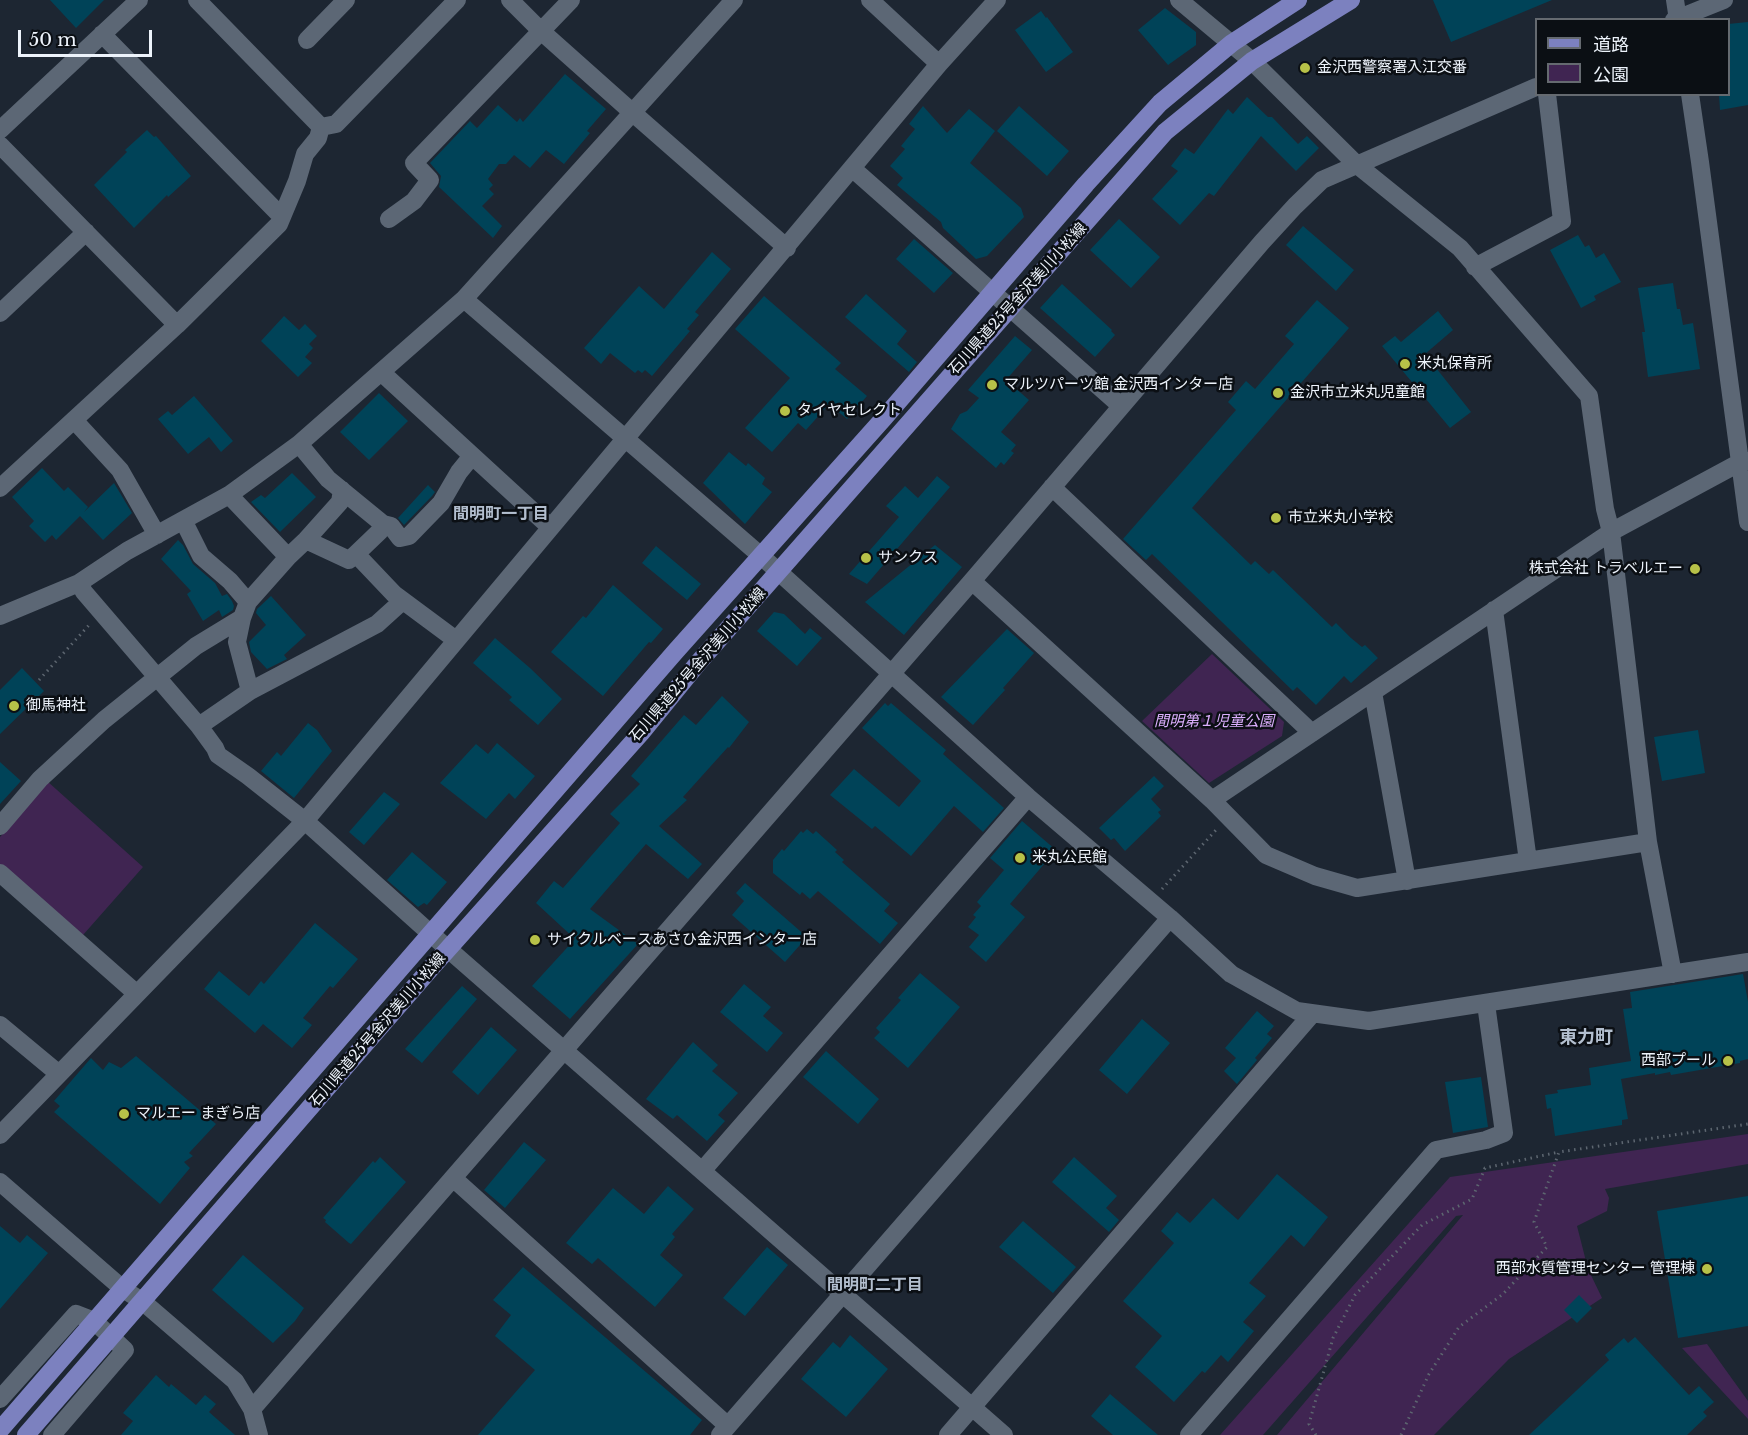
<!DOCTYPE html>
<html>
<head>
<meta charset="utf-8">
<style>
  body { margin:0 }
  #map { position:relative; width:1748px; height:1435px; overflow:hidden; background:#1d2632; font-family:"Libre Baskerville","Noto Sans JP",serif }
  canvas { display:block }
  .legend { position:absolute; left:1535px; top:18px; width:195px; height:78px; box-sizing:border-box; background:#0b0f14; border:2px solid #656a70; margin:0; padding:8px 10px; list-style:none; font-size:18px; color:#edf3fb }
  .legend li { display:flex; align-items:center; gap:12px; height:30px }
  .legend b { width:30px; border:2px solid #656a70 }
  .scale { position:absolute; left:18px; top:30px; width:134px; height:27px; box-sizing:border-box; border:3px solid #edf3fb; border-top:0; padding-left:8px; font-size:18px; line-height:21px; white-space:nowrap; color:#edf3fb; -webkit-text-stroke:4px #0b0f14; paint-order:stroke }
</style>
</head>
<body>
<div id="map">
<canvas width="1748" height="1435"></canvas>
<ul class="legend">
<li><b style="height:8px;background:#7c81bf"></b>道路</li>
<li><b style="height:16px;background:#402552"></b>公園</li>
</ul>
<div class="scale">50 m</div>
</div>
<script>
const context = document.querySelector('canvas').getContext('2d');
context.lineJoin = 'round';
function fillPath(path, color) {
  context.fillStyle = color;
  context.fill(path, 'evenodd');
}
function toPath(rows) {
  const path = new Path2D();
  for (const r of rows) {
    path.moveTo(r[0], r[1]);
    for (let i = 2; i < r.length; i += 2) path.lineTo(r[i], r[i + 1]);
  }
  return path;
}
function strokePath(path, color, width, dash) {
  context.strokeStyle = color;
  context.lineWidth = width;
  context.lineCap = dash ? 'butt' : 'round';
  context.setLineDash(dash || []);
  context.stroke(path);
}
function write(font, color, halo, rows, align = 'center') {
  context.font = font + ' "Libre Baskerville","Noto Sans JP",serif';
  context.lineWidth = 5;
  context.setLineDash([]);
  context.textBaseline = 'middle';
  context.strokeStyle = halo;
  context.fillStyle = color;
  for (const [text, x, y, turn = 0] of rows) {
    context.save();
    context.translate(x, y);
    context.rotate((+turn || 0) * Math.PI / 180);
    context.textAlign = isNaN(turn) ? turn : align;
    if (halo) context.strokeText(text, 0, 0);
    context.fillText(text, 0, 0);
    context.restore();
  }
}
const green = toPath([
  [1212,654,1284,722,1282,736,1209,783,1142,721],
  [47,781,143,867,83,935,0,865,0,837],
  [1748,1134,1748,1164,1605,1189,1609,1198,1607,1211,1577,1226,1588,1269,1602,1298,1509,1359,1434,1435,1277,1435,1463,1215,1456,1216,1263,1435,1220,1435,1450,1177],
  [1707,1344,1748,1401,1748,1419,1682,1348]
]);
const building = toPath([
  [50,0,104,0,76,28],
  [1433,0,1552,0,1451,42],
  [1165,8,1196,32,1196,45,1168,65,1138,30],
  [1041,11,1046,18,1047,17,1073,52,1046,72,1015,30],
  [1748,22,1748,105,1720,110,1719,94,1728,94,1728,24],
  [565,74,606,109,587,131,590,133,564,164,546,150,530,168,514,155,506,164,499,164,488,179,493,185,489,189,494,194,482,206,502,226,493,238,439,187,441,176,430,163,470,121,477,128,498,105,517,122,520,118,523,122],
  [1247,97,1268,117,1272,117,1298,144,1307,136,1319,148,1296,171,1261,136,1214,196,1209,193,1180,225,1152,199,1178,171,1171,166,1185,148,1194,154,1228,109,1233,114],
  [923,106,947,133,969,109,995,131,970,163,1021,208,1024,217,987,256,976,259,943,228,941,222,897,185,903,178,890,166,905,149,901,146,915,129,909,124],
  [1019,106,1069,151,1047,176,997,131],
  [147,130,154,137,156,136,191,176,168,197,167,195,134,228,94,185,127,152,125,150],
  [1119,219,1160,257,1131,288,1090,250],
  [1303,226,1354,270,1336,291,1286,245],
  [1578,235,1585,247,1589,245,1596,258,1604,253,1621,282,1594,296,1596,300,1581,308,1550,250],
  [914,239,953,273,934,293,896,259],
  [712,252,731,269,695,312,699,315,687,329,690,331,652,376,645,370,642,373,638,370,635,373,610,353,601,364,584,348,639,286,664,309],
  [1673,283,1677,309,1680,309,1683,325,1693,323,1700,369,1648,377,1642,332,1645,332,1638,288],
  [1062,284,1112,330,1111,331,1115,335,1095,357,1040,308],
  [866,294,907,331,897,344,917,362,909,372,845,317],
  [764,296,841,363,835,369,867,396,847,419,829,404,806,430,798,423,772,452,745,428,790,378,735,329],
  [1317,300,1349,328,1192,508,1251,565,1255,561,1269,574,1273,570,1332,627,1336,623,1351,638,1362,647,1365,645,1378,658,1351,683,1344,676,1316,705,1297,687,1293,691,1152,554,1146,560,1123,539,1236,410,1228,402,1246,381,1255,389,1294,344,1285,336],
  [1438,311,1453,330,1425,354,1471,412,1450,428,1382,346,1395,336,1401,342],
  [284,316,299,330,305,324,317,336,309,344,313,348,305,357,312,363,298,377,261,341],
  [1015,336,1032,350,1006,380,1029,400,1001,432,1016,445,1011,451,1014,453,1004,465,1001,462,996,468,951,429,960,414,967,411,979,398,968,390],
  [379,393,408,421,369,460,340,432],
  [194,396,233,441,221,452,209,437,188,454,158,419,168,411,172,415],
  [729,452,746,466,748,463,765,478,762,484,772,492,745,524,703,483],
  [42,468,64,491,68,487,88,507,84,512,114,483,132,513,103,540,80,516,56,540,52,535,45,542,29,526,34,521,12,497],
  [292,473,316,497,280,532,251,502,261,495,265,498],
  [937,476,950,487,867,584,849,574,899,517,886,506,905,486,918,498],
  [428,485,435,492,432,496,404,525,398,518],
  [178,540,183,545,193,564,215,583,222,596,227,594,232,601,234,606,233,610,222,617,219,610,203,621,187,594,191,591,161,559],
  [935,545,962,567,904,635,865,602],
  [656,546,701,584,687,600,642,563],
  [613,585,663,629,651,643,649,642,603,696,551,652,583,616,586,618],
  [271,596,306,635,284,655,287,659,267,669,251,652,249,642,266,625,256,613,257,609],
  [774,612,784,614,805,634,810,628,822,638,797,666,757,631],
  [1007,629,1034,653,1003,688,1005,690,973,725,941,697],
  [495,638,530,668,562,699,538,725,509,700,512,697,473,663],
  [22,668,44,691,0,734,0,690],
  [722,696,749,722,729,748,728,747,683,797,687,800,659,826,702,864,688,879,646,844,590,909,638,944,570,1019,532,986,575,939,536,903,554,881,563,888,620,823,610,814,640,784,631,776,684,715,696,725],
  [885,703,888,706,891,703,946,750,943,754,1004,808,983,832,954,806,911,856,875,826,872,829,830,795,854,769,899,807,921,781,862,728],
  [308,723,317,730,332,751,294,798,261,771,277,752,281,756],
  [1698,730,1705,773,1662,781,1654,737],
  [497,743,535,776,515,799,509,793,486,819,440,783,476,744,488,754],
  [0,762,21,781,0,804],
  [1154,776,1164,786,1151,799,1161,810,1158,812,1161,816,1125,851,1114,838,1111,840,1099,828],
  [384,792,400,804,364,845,349,832],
  [1022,821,1056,850,1010,904,1025,917,986,962,969,947,979,935,968,927,976,917,973,915,981,906,977,902,1004,870,990,858],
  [807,829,813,834,816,831,837,850,835,852,844,860,842,862,890,904,884,911,898,923,880,944,818,891,810,899,802,892,800,895,773,873,773,860,782,849,784,851,801,831,803,833],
  [412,852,447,882,427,905,424,903,418,907,387,880],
  [745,883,807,937,785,962,732,915,744,901,736,893],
  [315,923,358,959,333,988,330,986,303,1018,312,1025,292,1048,263,1024,255,1033,204,989,219,971,249,996,261,981,264,984],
  [920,973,960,1007,908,1068,874,1038,880,1032,876,1028,901,1000,898,998],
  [1743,974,1748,1002,1748,1059,1740,1061,1740,1063,1671,1075,1670,1072,1655,1075,1655,1073,1621,1079,1628,1119,1622,1120,1622,1125,1555,1136,1551,1108,1547,1109,1545,1095,1558,1093,1557,1090,1591,1085,1589,1068,1631,1061,1623,1009,1632,1008,1630,992],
  [744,984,771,1007,763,1016,783,1033,767,1052,720,1012],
  [462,986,477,999,422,1063,405,1049],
  [1257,1011,1274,1026,1267,1034,1272,1038,1255,1058,1257,1060,1237,1084,1224,1071,1236,1058,1225,1048],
  [1142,1019,1170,1043,1127,1094,1099,1070],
  [491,1027,517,1050,478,1095,452,1072],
  [693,1042,718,1065,712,1071,738,1093,718,1115,725,1121,707,1141,677,1115,673,1119,646,1099],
  [826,1051,879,1099,858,1124,803,1077],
  [136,1056,216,1124,189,1153,193,1156,184,1162,190,1168,160,1204,54,1112,60,1106,54,1101,91,1058,103,1070,109,1062,121,1068],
  [1481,1077,1488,1127,1453,1133,1445,1082],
  [524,1142,546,1160,505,1208,484,1190],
  [380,1157,406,1182,351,1244,349,1243,325,1222,326,1220,323,1218,373,1161,375,1163],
  [1074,1157,1117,1196,1106,1208,1119,1220,1109,1232,1052,1182],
  [1277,1174,1328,1217,1304,1247,1291,1235,1249,1283,1266,1296,1243,1322,1254,1331,1228,1362,1221,1355,1205,1373,1202,1371,1174,1402,1135,1367,1162,1336,1123,1301,1174,1243,1161,1231,1177,1212,1190,1223,1213,1198,1238,1220],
  [668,1186,694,1209,672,1234,675,1237,660,1255,683,1275,655,1307,598,1258,592,1264,566,1243,613,1188,644,1214],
  [1748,1196,1748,1326,1678,1338,1657,1211],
  [1023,1221,1076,1267,1053,1293,999,1247],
  [0,1226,20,1243,27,1235,48,1253,0,1309],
  [767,1247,788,1265,745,1316,723,1298],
  [243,1255,304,1308,295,1321,273,1343,212,1290],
  [523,1267,702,1420,690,1435,478,1435,535,1370,495,1336,511,1315,493,1300],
  [1579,1295,1592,1308,1577,1323,1564,1310],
  [850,1335,888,1369,846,1417,801,1379,833,1342,840,1348],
  [1635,1337,1689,1395,1699,1386,1714,1402,1703,1412,1707,1416,1687,1435,1529,1435,1609,1360,1605,1355,1624,1338,1628,1343],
  [156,1375,169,1387,171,1384,196,1405,205,1395,216,1404,209,1412,235,1435,121,1435,133,1421,123,1413],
  [1110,1394,1158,1435,1113,1435,1091,1416]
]);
const path = toPath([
  [39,680,90,624],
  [1162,889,1216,830],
  [1316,1435,1309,1424,1333,1338,1355,1295,1422,1225,1472,1199,1485,1168,1559,1152],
  [1401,1435,1429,1374,1459,1327,1503,1294,1547,1247,1534,1222,1559,1152,1748,1124]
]);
const minor = toPath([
  [197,0,321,127],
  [510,0,541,31,633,113,787,248],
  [870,0,939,64],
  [1179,0,1252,61,1356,164,1460,248,1589,396,1605,509,1611,532,1648,842,1673,974],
  [1675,0,1678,20],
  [1674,20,1724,0],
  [102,34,282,217],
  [307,40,346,0],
  [1690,94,1700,162,1748,522],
  [0,130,139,0],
  [0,145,177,325],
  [853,169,1121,406],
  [389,219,414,201,430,180,414,163,571,0],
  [1475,267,1562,221,1547,94],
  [464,299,760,555,1028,797,1170,918,1231,974,1297,1011,1369,1021,1748,962],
  [0,313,86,232],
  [381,372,550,527],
  [74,420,120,470,157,535],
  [299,444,328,479,383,524,391,526,400,538,409,536,441,503,459,472,472,456],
  [1052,487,1312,733],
  [0,488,177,325,279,224,297,181,305,154,318,138,321,127,336,124,457,0],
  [183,520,201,556,230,581,248,602],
  [306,540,340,502,342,490],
  [356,554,380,531,383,524],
  [288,557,306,540,349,560,356,554,394,594,456,640],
  [972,581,1212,800,1266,855,1315,876,1357,888,1648,842],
  [79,583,84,592,199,726,215,748,218,755,248,776,305,821,431,934,1004,1435],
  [1494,610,1528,861],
  [0,616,79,583,127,551,229,495,299,444,464,299,734,0],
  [242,618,237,642,250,691],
  [1373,692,1407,881],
  [199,726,250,691,377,624,398,605,400,599],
  [1212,800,1611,532,1739,463,1748,461],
  [0,826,40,779,104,720,196,646,242,618,248,602,288,557,229,495],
  [0,873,137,994],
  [0,1025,59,1074],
  [0,1135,305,821,939,64,997,0],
  [702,1171,1028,797],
  [453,1178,728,1426],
  [0,1182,123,1289,142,1301,235,1381,252,1409,259,1435],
  [0,1399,76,1314,94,1321,125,1350,52,1435],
  [252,1409,972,581,1262,242,1295,206,1322,180,1536,87],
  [720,1435,1170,918],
  [948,1435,1312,1014],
  [1189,1435,1436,1150,1486,1140,1504,1133,1486,1004]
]);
const major = toPath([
  [0,1430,675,652,884,418,1086,184,1160,103,1232,43,1298,0],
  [26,1435,431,968,641,733,698,663,1165,132,1252,61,1351,0]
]);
const markers = [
  [1305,68,6,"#b7c148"],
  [1405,364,6,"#b7c148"],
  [992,385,6,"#b7c148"],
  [1278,393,6,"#b7c148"],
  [785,411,6,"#b7c148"],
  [1276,518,6,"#b7c148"],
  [866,558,6,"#b7c148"],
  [1695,569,6,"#b7c148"],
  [14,706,6,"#b7c148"],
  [1020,858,6,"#b7c148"],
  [535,940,6,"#b7c148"],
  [1728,1061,6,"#b7c148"],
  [124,1114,6,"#b7c148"],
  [1707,1269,6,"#b7c148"]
];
const poiNames = [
  ["金沢西警察署入江交番",1317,68],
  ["米丸保育所",1417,364],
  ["マルツパーツ館 金沢西インター店",1004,385],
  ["金沢市立米丸児童館",1290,393],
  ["タイヤセレクト",797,411],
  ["市立米丸小学校",1288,518],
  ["サンクス",878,558],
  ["株式会社 トラベルエー",1683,569,"right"],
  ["御馬神社",26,706],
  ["米丸公民館",1032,858],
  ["サイクルベースあさひ金沢西インター店",547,940],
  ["西部プール",1716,1061,"right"],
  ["マルエー まぎら店",136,1114],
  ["西部水質管理センター 管理棟",1695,1269,"right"]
];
const streetNames = [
  ["石川県道25号金沢美川小松線",1018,299,-48],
  ["石川県道25号金沢美川小松線",698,665,-49],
  ["石川県道25号金沢美川小松線",378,1030,-49]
];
const parkNames = [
  ["間明第１児童公園",1214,722]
];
const neighbourhoodNames = [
  ["間明町一丁目",501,514],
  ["間明町二丁目",875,1285]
];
const quarterNames = [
  ["東力町",1586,1038]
];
fillPath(green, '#402552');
fillPath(building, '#004358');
strokePath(path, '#5d6670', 3, [1.5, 4.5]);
strokePath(minor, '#5c6775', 18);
strokePath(major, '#7c81bf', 18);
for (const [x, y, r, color] of markers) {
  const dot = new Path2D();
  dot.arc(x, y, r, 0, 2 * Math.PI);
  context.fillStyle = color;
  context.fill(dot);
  strokePath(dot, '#0b0f14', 2);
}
write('15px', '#edf3fb', '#0b0f14', poiNames, 'left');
write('15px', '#edf3fb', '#0b0f14', streetNames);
write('italic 15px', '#dcaffd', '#0b0f14', parkNames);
write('bold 16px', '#b3bfcf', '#0b0f14', neighbourhoodNames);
write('bold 18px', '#b3bfcf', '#0b0f14', quarterNames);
</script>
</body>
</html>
